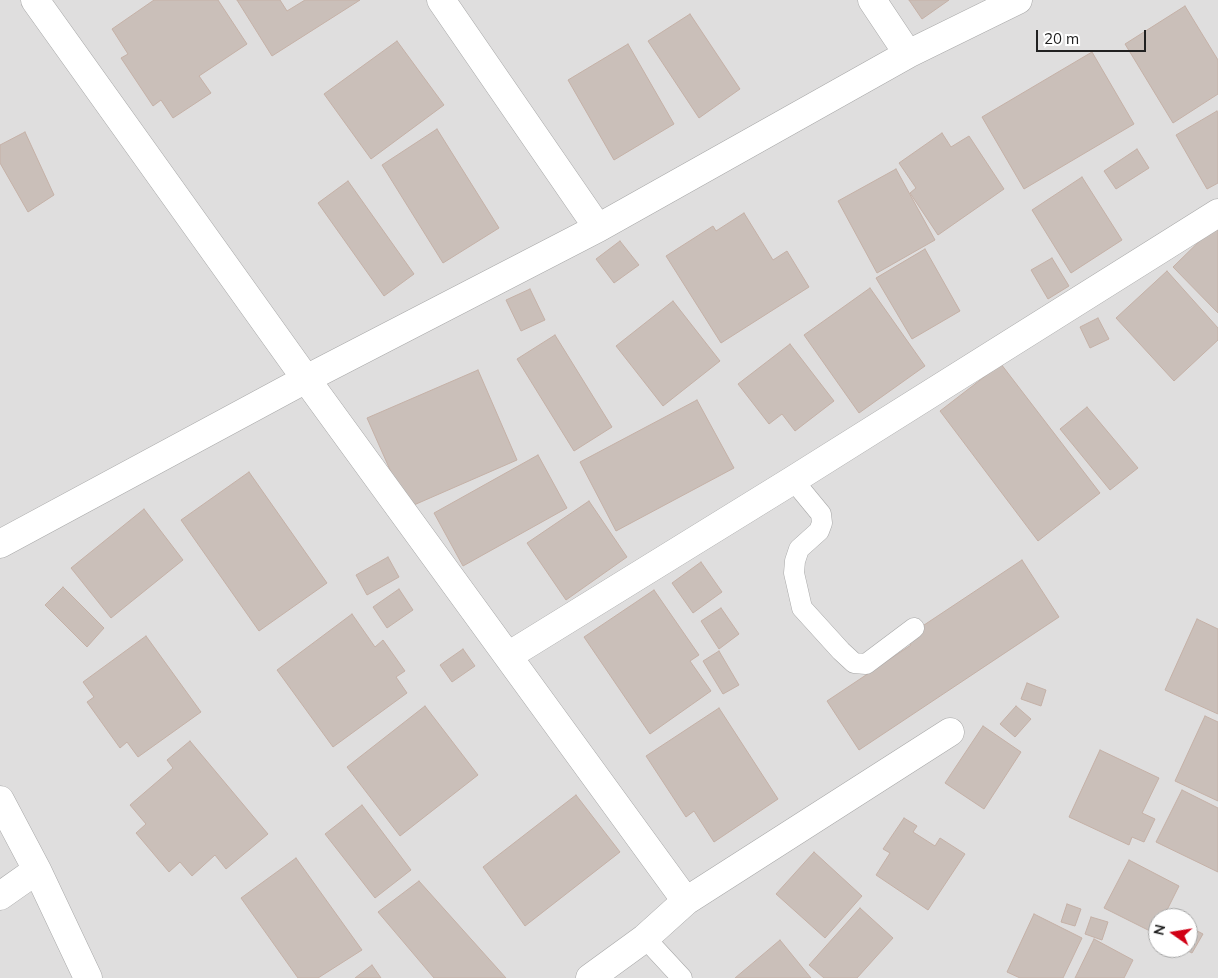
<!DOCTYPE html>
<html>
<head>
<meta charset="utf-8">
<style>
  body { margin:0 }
  #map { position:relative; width:1218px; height:978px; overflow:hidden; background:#f2ede7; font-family:Mulish,sans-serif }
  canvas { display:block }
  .north { position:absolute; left:1148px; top:908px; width:50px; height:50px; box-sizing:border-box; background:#fff; border:1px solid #a6a6a6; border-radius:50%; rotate:283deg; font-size:14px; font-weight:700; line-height:20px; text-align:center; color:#212121 }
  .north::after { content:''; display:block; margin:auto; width:18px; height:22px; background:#d10015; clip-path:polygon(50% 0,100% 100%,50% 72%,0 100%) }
  .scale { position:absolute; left:1036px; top:30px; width:110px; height:22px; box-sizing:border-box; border:2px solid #212121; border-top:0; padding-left:6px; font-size:15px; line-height:18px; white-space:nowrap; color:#212121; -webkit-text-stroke:4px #fff; paint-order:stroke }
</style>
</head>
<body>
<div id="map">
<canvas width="1218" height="978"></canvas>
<div class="north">N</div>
<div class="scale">20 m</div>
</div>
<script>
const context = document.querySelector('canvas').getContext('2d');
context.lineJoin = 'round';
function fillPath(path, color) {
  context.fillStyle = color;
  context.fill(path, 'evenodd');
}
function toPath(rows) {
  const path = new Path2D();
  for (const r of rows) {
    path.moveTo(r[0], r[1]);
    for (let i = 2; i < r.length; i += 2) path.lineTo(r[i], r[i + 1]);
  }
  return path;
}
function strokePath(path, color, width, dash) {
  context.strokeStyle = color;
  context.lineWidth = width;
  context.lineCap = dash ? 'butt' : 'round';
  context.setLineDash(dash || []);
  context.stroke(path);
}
const residential = toPath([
  [0,0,1218,0,1218,978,0,978],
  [1158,918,1188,918,1188,948,1158,948]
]);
const building = toPath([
  [154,0,218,0,247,44,199,76,211,93,173,118,161,100,153,106,121,58,128,54,112,29,154,0],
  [237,0,280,0,287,11,305,0,360,0,272,56,237,0],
  [909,0,949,0,922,19,909,0],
  [1185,6,1218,60,1218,94,1173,123,1125,44,1185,6],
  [690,14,740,89,699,118,648,41,690,14],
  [397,41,444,105,371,159,324,94,397,41],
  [628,44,674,124,614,160,568,80,628,44],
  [1092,52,1134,124,1024,189,982,117,1092,52],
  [1217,111,1218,113,1218,183,1207,189,1176,135,1217,111],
  [437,129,499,228,443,263,382,165,437,129],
  [25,132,54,195,28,212,0,163,0,145,25,132],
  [942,133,951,147,969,136,1004,189,938,235,910,193,916,188,899,163,942,133],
  [1137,149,1149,168,1116,189,1104,171,1137,149],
  [896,169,935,240,877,273,838,201,896,169],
  [1082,177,1122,240,1071,273,1032,210,1082,177],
  [348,181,414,274,384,296,318,203,348,181],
  [744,213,773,260,787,251,809,287,721,343,666,256,713,226,716,231,744,213],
  [1216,225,1218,227,1218,313,1173,267,1216,225],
  [620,241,639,265,614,283,596,259,620,241],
  [925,249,960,311,912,339,876,278,925,249],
  [1052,258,1069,286,1048,299,1031,270,1052,258],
  [1167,271,1218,328,1218,340,1174,381,1116,318,1167,271],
  [870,288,925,366,859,413,804,335,870,288],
  [530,289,545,320,521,331,506,300,530,289],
  [673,301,720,361,663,406,616,346,673,301],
  [1098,318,1109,339,1090,348,1080,327,1098,318],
  [555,335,612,427,574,451,517,359,555,335],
  [790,344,834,401,795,431,782,414,769,424,738,384,790,344],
  [1001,364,1100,493,1038,541,940,411,1001,364],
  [478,370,517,460,407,508,367,418,478,370],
  [697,400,734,468,616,531,580,462,697,400],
  [1087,407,1138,468,1110,490,1060,429,1087,407],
  [538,455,567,508,463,566,434,513,538,455],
  [249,472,327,583,259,631,181,520,249,472],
  [589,501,627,557,566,600,527,543,589,501],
  [144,509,183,560,111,618,71,568,144,509],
  [388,557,399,577,367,595,356,575,388,557],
  [1022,560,1059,617,859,750,827,701,911,645,906,637,1022,560],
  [701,562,722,592,693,613,672,583,701,562],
  [63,587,104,628,87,647,45,605,63,587],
  [399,589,413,610,387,628,373,607,399,589],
  [654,590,699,655,690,661,711,691,650,734,584,637,654,590],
  [721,608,739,634,719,649,701,621,721,608],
  [352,614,375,647,383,640,405,671,396,677,407,693,333,747,277,670,352,614],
  [1197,619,1218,629,1218,714,1165,690,1197,619],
  [146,636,201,712,138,757,127,742,120,748,87,702,94,697,83,682,146,636],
  [463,649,475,666,452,682,440,665,463,649],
  [719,651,739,685,723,694,703,661,719,651],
  [1027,683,1046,690,1041,706,1021,699,1027,683],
  [425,706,478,775,400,836,347,767,425,706],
  [1016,706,1031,719,1015,737,1000,724,1016,706],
  [719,708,778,799,714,842,694,811,686,817,646,756,719,708],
  [1205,716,1218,722,1218,801,1175,781,1205,716],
  [983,726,1021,752,984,809,945,783,983,726],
  [190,741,268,834,226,869,215,855,192,876,180,862,169,872,136,833,146,824,130,805,173,768,167,760,190,741],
  [1100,750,1159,778,1142,813,1155,819,1144,842,1132,837,1129,845,1069,817,1100,750],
  [1182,790,1218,808,1218,872,1156,842,1182,790],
  [576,795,620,852,525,926,483,867,576,795],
  [362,805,411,870,375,898,325,834,362,805],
  [904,818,917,826,913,832,935,846,940,838,965,854,928,910,876,875,890,853,883,849,904,818],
  [814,852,862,896,825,938,776,894,814,852],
  [296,858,362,950,318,978,298,978,241,898,296,858],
  [1129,860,1179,886,1165,914,1173,918,1158,918,1158,935,1104,908,1129,860],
  [419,881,506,978,434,978,378,912,419,881],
  [1067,904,1081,909,1075,926,1061,922,1067,904],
  [860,908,893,938,857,978,824,978,809,965,860,908],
  [1034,914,1082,938,1063,978,1020,978,1007,972,1034,914],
  [1091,917,1108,922,1102,940,1085,934,1091,917],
  [1188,926,1203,934,1192,953,1182,948,1188,948,1188,926],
  [1094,939,1133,960,1124,978,1075,978,1094,939],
  [780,940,811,978,735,978,780,940],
  [372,965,381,978,355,978,372,965]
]);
const lane = toPath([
  [793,480,821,514,822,523,819,531,799,549,795,561,794,573,802,608,841,651,854,663,866,664,914,628],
  [645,938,682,978]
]);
const street = toPath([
  [35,0,306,379,686,901],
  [441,0,598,228],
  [872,0,908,54],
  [0,544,306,379,598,228,908,54,1018,0],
  [508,656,793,480,1218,213],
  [0,800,37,870,88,978],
  [0,896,37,870],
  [590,978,645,938,686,901,950,732]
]);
fillPath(residential, '#dfdede');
fillPath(building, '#cabfb9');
strokePath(building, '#c5b1a7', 1);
strokePath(lane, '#a8a8a8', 21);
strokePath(street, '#a8a8a8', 29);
strokePath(lane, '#fff', 20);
strokePath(street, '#fff', 28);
</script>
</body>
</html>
